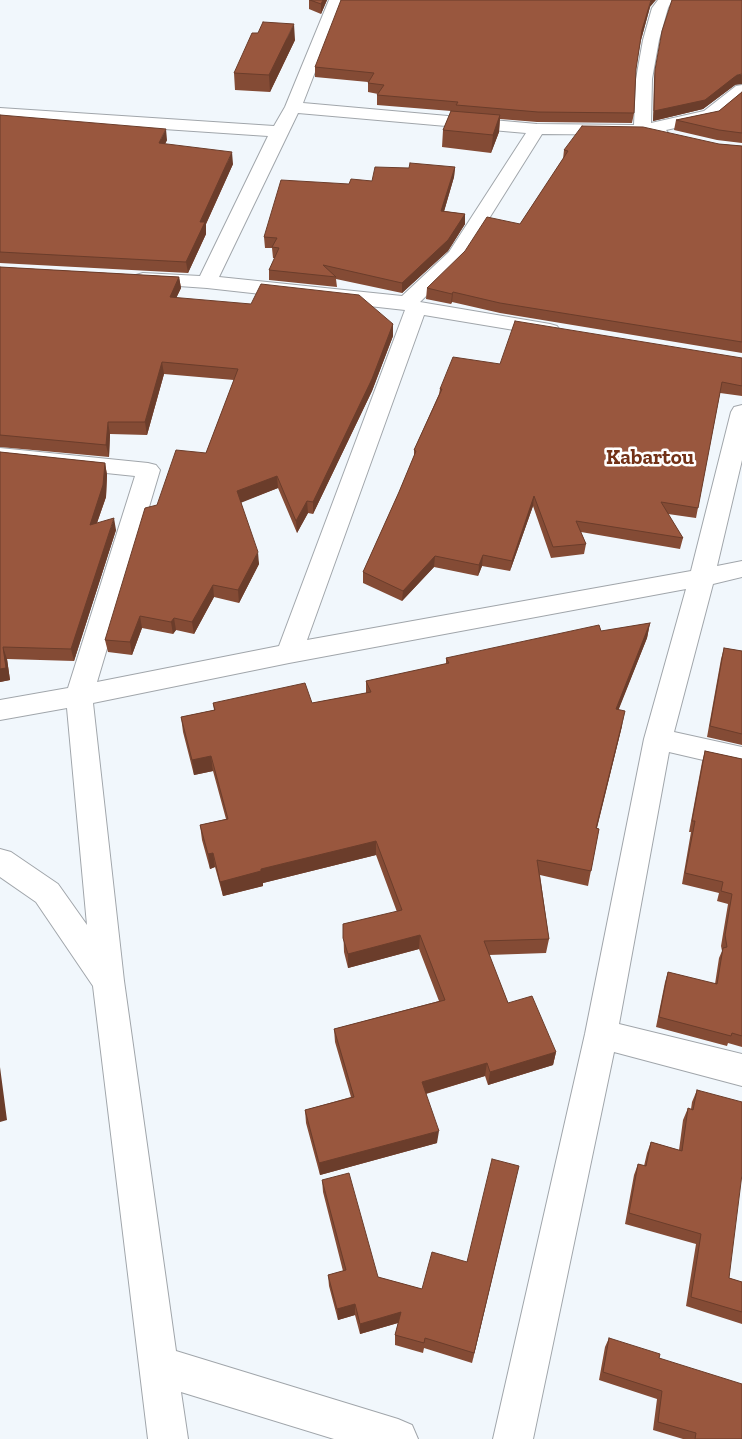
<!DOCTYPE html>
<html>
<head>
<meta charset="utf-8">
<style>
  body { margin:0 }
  canvas { display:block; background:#f1f7fc }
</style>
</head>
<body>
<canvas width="742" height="1439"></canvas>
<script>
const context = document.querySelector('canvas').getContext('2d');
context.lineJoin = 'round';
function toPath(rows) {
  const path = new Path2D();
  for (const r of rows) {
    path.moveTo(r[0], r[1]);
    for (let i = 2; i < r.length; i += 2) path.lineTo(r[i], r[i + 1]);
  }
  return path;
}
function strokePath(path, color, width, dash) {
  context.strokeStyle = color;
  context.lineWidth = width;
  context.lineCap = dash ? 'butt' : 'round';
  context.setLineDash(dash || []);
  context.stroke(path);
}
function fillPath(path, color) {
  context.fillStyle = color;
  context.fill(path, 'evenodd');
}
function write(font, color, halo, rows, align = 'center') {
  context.font = font + ' "Zilla Slab",serif';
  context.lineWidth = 5;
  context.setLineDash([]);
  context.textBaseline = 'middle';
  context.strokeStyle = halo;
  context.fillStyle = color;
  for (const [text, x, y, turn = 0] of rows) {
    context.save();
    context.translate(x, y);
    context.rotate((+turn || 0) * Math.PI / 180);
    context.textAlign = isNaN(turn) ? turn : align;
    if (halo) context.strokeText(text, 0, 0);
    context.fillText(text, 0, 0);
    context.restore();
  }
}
const minor = toPath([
  [329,0,343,0,303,103,537,124,634,125,636,79,643,40,652,8,658,0,672,0,668,8,659,40,652,79,651,123,704,111,736,86,742,85,742,98,716,119,666,130,669,134,666,138,660,139,642,135,542,134,463,260,420,302,550,324,557,326,560,330,557,334,550,336,424,315,307,640,691,571,731,412,734,407,742,405,742,460,717,566,742,561,742,577,713,584,674,732,742,747,742,769,669,752,619,1024,742,1054,742,1086,614,1052,533,1439,493,1439,585,1034,644,739,686,589,289,663,93,703,124,981,176,1351,398,1419,412,1425,418,1439,334,1439,181,1392,188,1439,148,1439,93,986,36,902,0,877,0,849,11,852,58,884,87,925,67,708,0,720,0,700,68,688,135,476,0,462,0,448,148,463,156,465,160,470,97,682,279,646,405,310,207,288,136,283,133,279,136,275,143,273,200,276,268,136,0,118,0,108,274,126,285,107,329,0],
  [298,113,526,133,449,252,402,296,219,277,298,113]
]);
const wall = toPath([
  [309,0,327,0,321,14,309,9],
  [650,7,641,40,635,72,634,113,632,123,537,122,500,119,499,132,491,153,442,147,443,130,451,111,377,105,377,95,378,94,368,92,368,82,315,77,315,67],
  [258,33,295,40,270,92,235,90,234,73],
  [655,70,735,85,703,109,653,121,654,79],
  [742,92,742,143,717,140,674,130,676,120,719,111],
  [0,115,167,140,165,144,233,164,206,224,206,234,188,273,0,263],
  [719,144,742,146,742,353,500,313,452,302,451,304,426,299,427,288,520,224,563,159,564,150],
  [455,167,454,177,444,211,465,214,465,224,448,251,402,293,336,279,337,287,269,280,269,270,275,258,273,258,272,248,265,248,264,237,349,184,372,181,409,168],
  [0,267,179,277,181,288,176,298,393,324,393,336,372,391,313,514,308,513,297,533,278,488,241,502,259,564,239,603,214,597,194,634,176,630,173,634,142,628,132,655,108,652,105,640,157,505,206,453,234,380,164,374,147,435,110,434,109,457,0,447],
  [742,358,742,396,720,393,696,518,668,514,683,538,680,549,581,532,586,544,584,554,551,558,533,506,510,571,482,566,478,576,434,567,402,601,363,583,363,572,399,492,414,456,414,450,439,394,440,389,500,364],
  [0,452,105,463,107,475,106,497,97,523,116,530,74,661,7,659,10,680,0,682],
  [650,623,647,638,618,710,622,726,597,828,599,829,588,886,540,875,549,939,546,953,489,955,508,1003,556,1052,553,1065,488,1085,485,1076,426,1094,437,1143,320,1175,306,1123,305,1110,351,1097,335,1042,334,1029,439,1001,419,949,348,968,344,952,343,924,397,912,376,855,263,883,263,886,223,896,215,867,210,869,202,840,200,825,226,819,213,771,194,775,183,732,181,717,214,710,213,703,312,703,366,693,366,681,446,664,446,658],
  [724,648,742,651,742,745,707,737,721,659],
  [705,751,742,759,742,1047,728,1043,727,1046,656,1027,665,982,668,972,715,984,719,958,722,951,721,946,728,904,717,901,719,893,682,884,691,832,689,832,702,762],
  [697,1090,729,1278,742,1282,742,1324,686,1306,696,1244,625,1224,634,1175,638,1164,644,1166,647,1153,651,1142,679,1150,683,1120,688,1108,691,1109,692,1102],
  [516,1178,472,1363,424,1348,423,1353,395,1345,395,1335,398,1323,360,1334,355,1315,338,1320,329,1286,328,1275,343,1271,323,1192,322,1180,378,1277,422,1289,467,1262],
  [609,1338,659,1358,742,1439,683,1439,653,1430,657,1399,599,1380,605,1347]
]);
const shadedWall = toPath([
  [323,0,327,0,321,14,321,4],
  [651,0,656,0,650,7,641,40,642,30],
  [294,24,295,40,270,92,269,75],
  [742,74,742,84,735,85,703,109,653,121,654,111,737,75],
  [500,115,499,132,491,153,493,135],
  [166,129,167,140,160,154,159,143],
  [232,152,233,164,206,224,206,234,188,273,186,262,200,222],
  [455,167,454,177,441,222,441,211],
  [465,214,465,224,448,251,402,293,402,283],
  [179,277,181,288,171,309,170,297],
  [453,292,452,302,451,304,452,294],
  [393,324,393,336,372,391,313,514,313,502],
  [162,362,164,374,147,435,145,422],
  [108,422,110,434,109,457,106,445],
  [105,463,107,475,106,497,92,537,90,525],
  [277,476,278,488,238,504,237,491],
  [534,496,533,506,510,571,512,561],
  [307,501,308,513,297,533,296,521],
  [114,518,116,530,74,661,71,649],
  [258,552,259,564,239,603,238,590],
  [483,555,482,566,478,576,479,565],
  [435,556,434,567,402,601,403,591],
  [213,585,214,597,194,634,192,622],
  [140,616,142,628,132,655,130,642],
  [174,618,176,630,173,634,171,622],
  [650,623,647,638,613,724,616,709],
  [3,647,7,659,10,680,0,682,0,669],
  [625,711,622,726,593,843,596,828],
  [211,756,213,771,194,775,192,760],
  [376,841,376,855,263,883,263,886,223,896,220,882,261,869],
  [213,853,215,867,210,869,208,854],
  [420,935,419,949,348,968,348,954],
  [556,1052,553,1065,488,1085,490,1072],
  [487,1063,485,1076,421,1095,422,1082],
  [0,1067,7,1120,0,1122],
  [439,1131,437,1143,320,1175,319,1163],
  [519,1166,516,1178,472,1363,474,1353],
  [355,1304,355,1315,338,1320,337,1309],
  [401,1312,401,1322,360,1334,360,1324]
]);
const building = toPath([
  [310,0,323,0,321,4,310,0],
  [341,0,651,0,642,30,636,69,634,113,538,112,456,105,458,102,377,95,384,85,368,83,374,73,315,67,341,0],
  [672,0,742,0,742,74,737,75,705,100,654,111,655,70,662,31,672,0],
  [263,22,294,24,269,75,234,73,252,33,258,33,263,22],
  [742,92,742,133,719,130,676,120,719,111,742,92],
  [451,111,500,115,493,135,443,130,451,111],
  [0,115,166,129,159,143,232,152,200,222,205,222,186,262,0,252,0,115],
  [582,126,643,127,719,144,742,146,742,342,500,303,453,292,452,294,427,288,465,251,487,217,520,224,568,151,564,150,582,126],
  [410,163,455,167,441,211,465,214,448,240,402,283,323,265,336,277,269,270,279,248,272,247,277,238,264,237,281,180,349,184,351,179,372,181,375,167,409,168,410,163],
  [0,267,179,277,170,297,251,304,261,284,359,295,393,324,372,379,313,502,307,501,296,521,277,476,237,491,258,552,238,590,213,585,192,622,174,618,171,622,140,616,130,642,105,640,145,508,157,505,176,450,206,453,238,369,162,362,145,422,108,422,106,445,0,435,0,267],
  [515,321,742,358,742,386,722,382,698,508,661,502,683,538,576,521,586,544,553,547,534,496,512,561,483,555,479,565,435,556,403,591,363,572,399,492,416,451,414,450,442,389,440,389,453,357,500,364,515,321],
  [0,452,105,463,103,485,90,525,114,518,71,649,3,647,6,668,0,669,0,452],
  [650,623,616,709,625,711,596,828,599,829,591,871,537,860,549,939,484,941,508,1003,532,996,556,1052,490,1072,487,1063,422,1082,439,1131,319,1163,305,1110,354,1097,334,1029,445,1000,420,935,348,954,343,938,343,924,402,910,376,841,261,869,261,871,220,882,213,853,208,854,200,825,228,819,211,756,192,760,181,717,215,710,213,703,305,683,312,703,371,692,366,681,449,663,446,658,599,625,601,631,650,623],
  [724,648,742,651,742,734,710,726,724,648],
  [705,751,742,759,742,1036,732,1033,731,1036,659,1017,668,972,717,984,723,948,727,947,725,935,732,894,721,891,723,882,685,873,695,821,692,821,705,751],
  [697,1090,742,1102,742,1174,729,1278,742,1282,742,1312,691,1297,701,1234,629,1213,638,1164,646,1166,651,1142,682,1151,688,1108,693,1110,697,1090],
  [492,1159,519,1166,474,1353,425,1338,424,1343,395,1335,401,1312,360,1324,355,1304,337,1309,328,1275,346,1270,322,1180,349,1173,378,1277,422,1289,432,1252,467,1262,492,1159],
  [609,1338,660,1354,659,1358,742,1384,742,1439,695,1439,696,1433,658,1422,662,1391,603,1372,609,1338]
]);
const neighbourhoodNames = [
  ["Kabartou",650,458]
];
strokePath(minor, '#a1a6ab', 2);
fillPath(minor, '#fff');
fillPath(wall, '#844b35');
fillPath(shadedWall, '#6b3d2b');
fillPath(building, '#99573e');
strokePath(building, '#6b3d2b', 1);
write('bold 21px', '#723117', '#fff', neighbourhoodNames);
</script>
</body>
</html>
